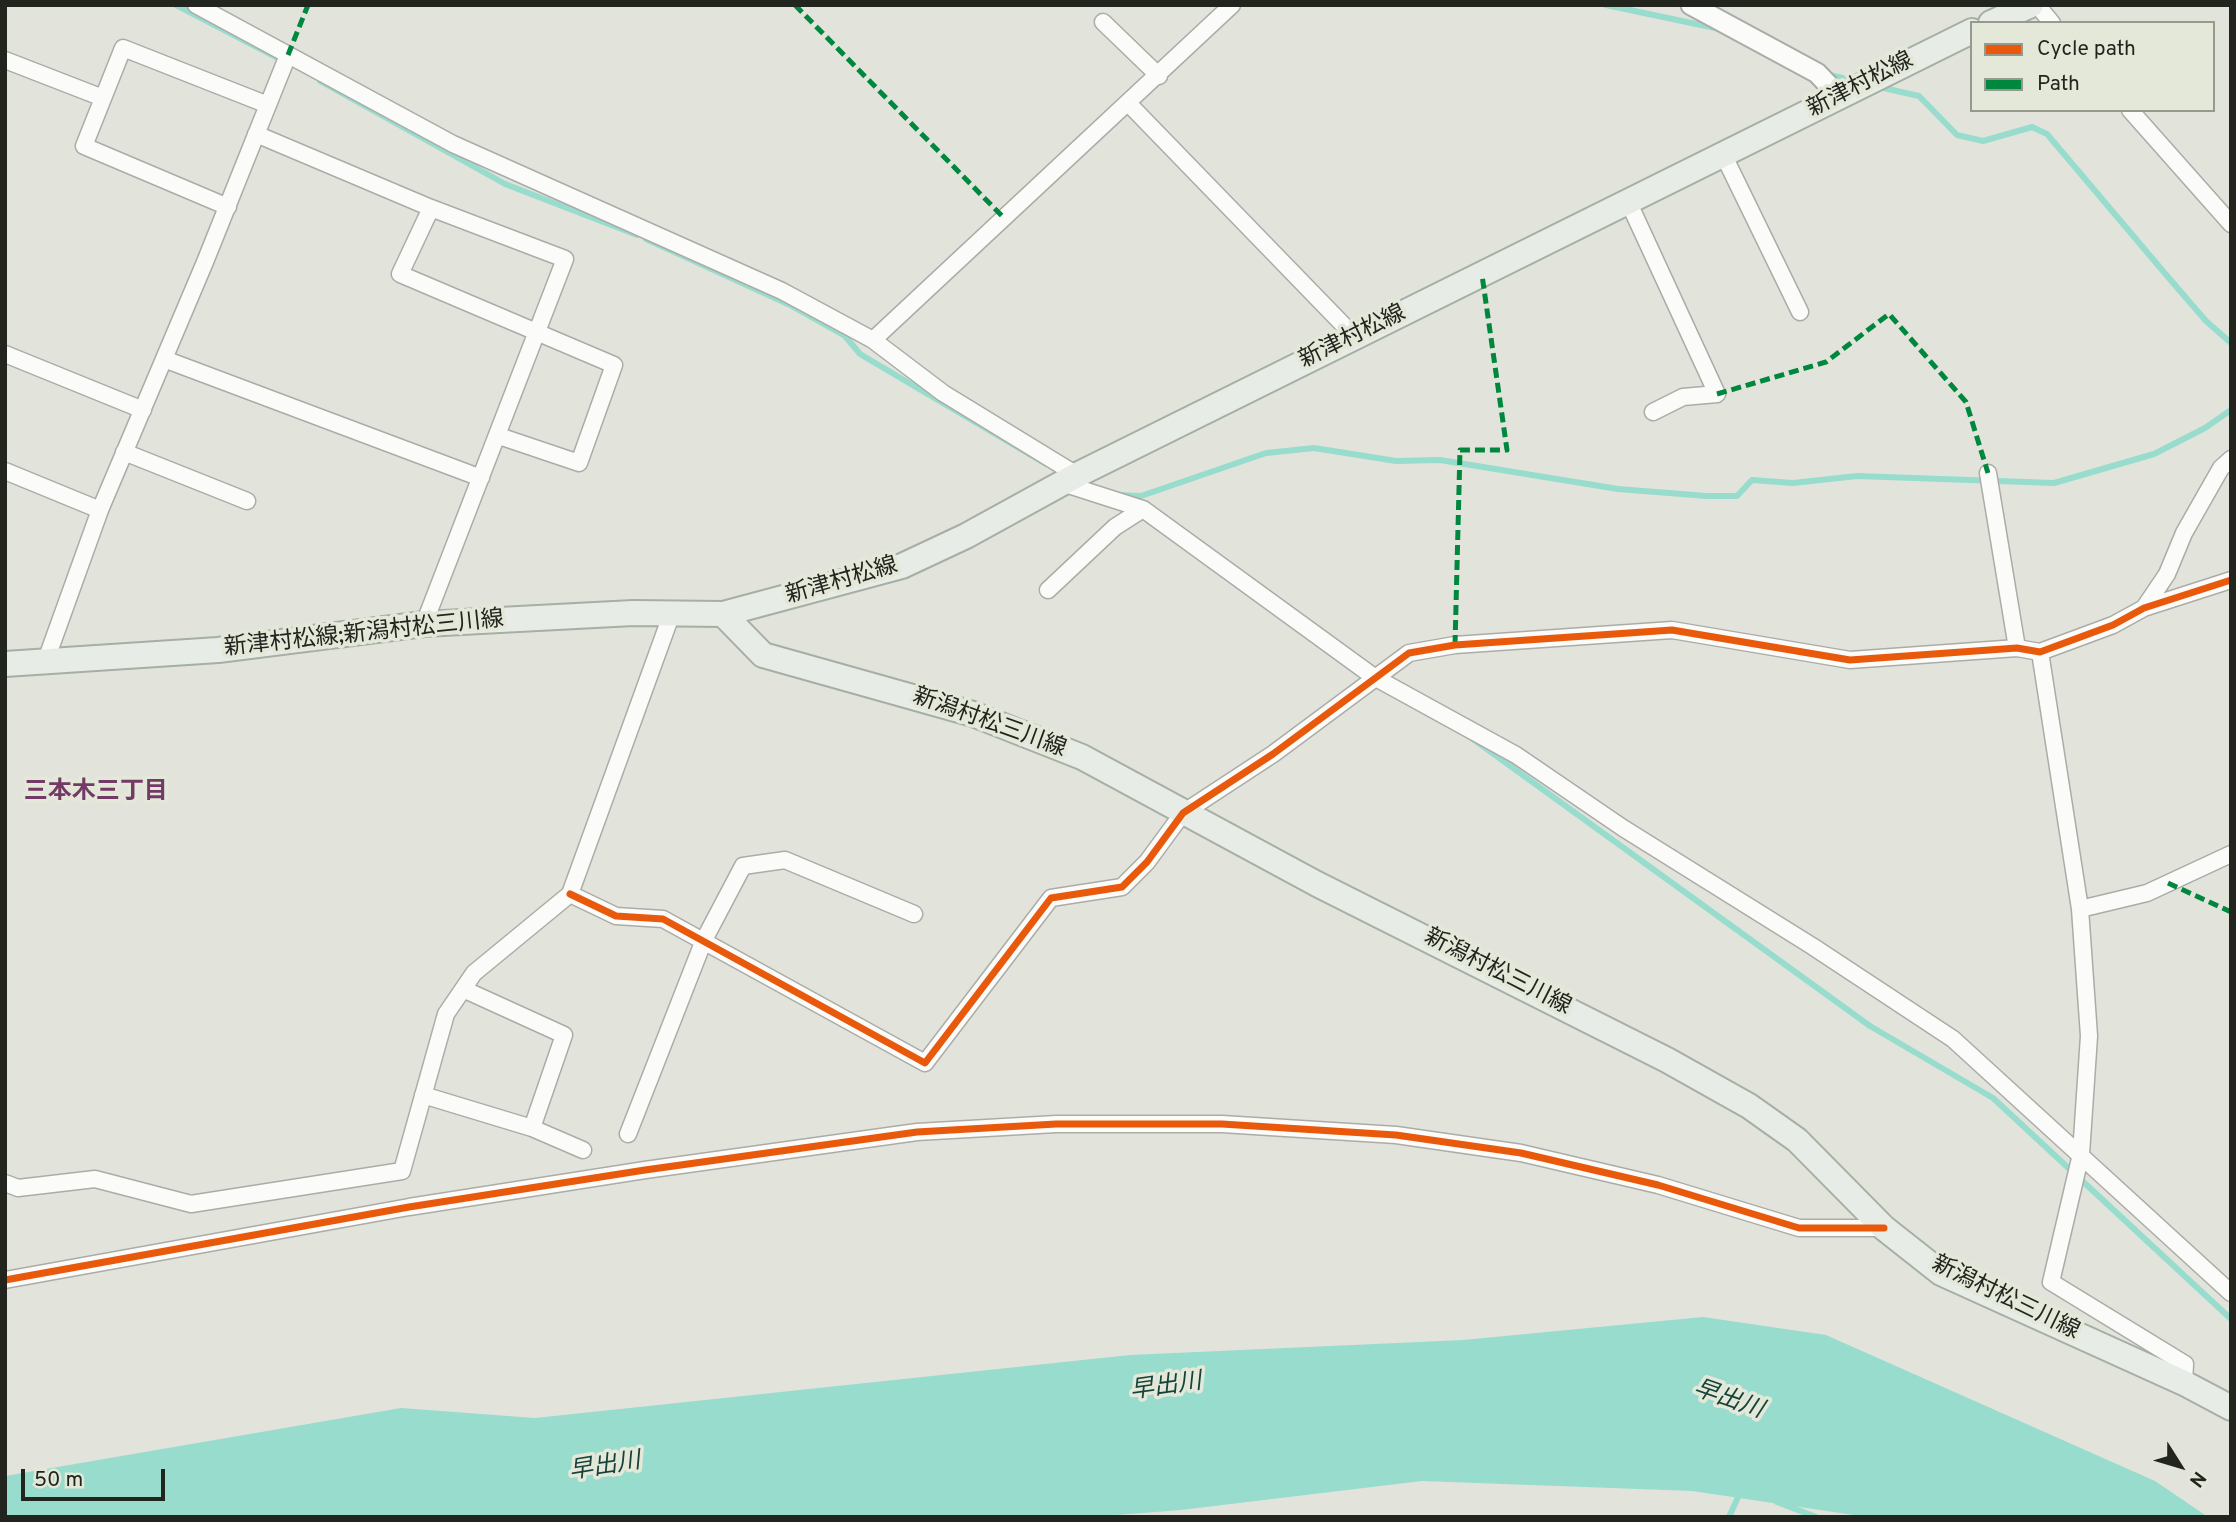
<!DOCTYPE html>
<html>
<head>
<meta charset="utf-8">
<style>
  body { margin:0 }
  #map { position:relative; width:2236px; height:1522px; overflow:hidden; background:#e2e4dc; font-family:Overpass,sans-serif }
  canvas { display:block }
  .frame { position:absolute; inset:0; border:7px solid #22241e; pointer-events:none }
  .legend { position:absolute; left:1970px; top:21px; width:245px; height:91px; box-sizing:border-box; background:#e3e8d9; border:2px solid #969a8e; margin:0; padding:9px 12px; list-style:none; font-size:21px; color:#22241e }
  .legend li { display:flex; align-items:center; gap:14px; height:35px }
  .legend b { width:35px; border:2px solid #969a8e }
  .north { position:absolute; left:2145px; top:1431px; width:70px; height:70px; -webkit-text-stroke:5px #e3e8d9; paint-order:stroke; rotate:127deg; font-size:19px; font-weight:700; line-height:28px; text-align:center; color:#22241e }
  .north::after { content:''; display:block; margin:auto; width:24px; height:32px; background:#22241e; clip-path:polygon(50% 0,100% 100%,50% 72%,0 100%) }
  .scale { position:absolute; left:21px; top:1469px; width:144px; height:32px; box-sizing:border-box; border:4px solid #22241e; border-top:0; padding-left:9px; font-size:21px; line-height:24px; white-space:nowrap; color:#22241e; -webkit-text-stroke:5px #e3e8d9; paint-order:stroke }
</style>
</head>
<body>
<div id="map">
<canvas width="2236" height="1522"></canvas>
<div class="frame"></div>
<ul class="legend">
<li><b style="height:9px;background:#e8590c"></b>Cycle path</li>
<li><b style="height:9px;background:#00873e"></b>Path</li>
</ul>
<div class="north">N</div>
<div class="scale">50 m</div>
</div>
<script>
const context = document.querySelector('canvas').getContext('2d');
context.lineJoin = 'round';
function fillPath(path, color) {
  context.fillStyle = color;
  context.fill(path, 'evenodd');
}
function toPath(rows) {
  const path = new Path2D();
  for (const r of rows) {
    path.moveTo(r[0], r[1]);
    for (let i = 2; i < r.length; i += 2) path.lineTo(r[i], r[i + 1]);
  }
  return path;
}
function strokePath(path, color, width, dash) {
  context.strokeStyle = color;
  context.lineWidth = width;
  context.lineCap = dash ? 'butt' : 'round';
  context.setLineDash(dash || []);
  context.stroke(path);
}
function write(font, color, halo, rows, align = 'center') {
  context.font = font + ' Overpass,"Noto Sans JP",sans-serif';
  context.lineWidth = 7;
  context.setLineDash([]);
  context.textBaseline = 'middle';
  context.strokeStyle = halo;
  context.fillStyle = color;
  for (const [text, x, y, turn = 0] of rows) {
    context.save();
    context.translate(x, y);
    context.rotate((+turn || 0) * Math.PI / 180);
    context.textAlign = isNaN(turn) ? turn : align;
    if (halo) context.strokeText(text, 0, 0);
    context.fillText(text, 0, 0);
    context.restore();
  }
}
const water = toPath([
  [1703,1317,1826,1335,2155,1481,2208,1517,1867,1517,1692,1491,1422,1481,1181,1510,1091,1517,5,1517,5,1476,401,1408,535,1418,1130,1355,1463,1340]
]);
const stream = toPath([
  [176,5,276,57],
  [1606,5,1720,29],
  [1825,74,1855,81],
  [320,81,505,184,637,235],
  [1879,87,1919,96,1957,135,1983,141,2032,127,2047,134,2168,277,2206,321,2231,343],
  [646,239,790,305,845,336,860,354,1046,464],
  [1120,495,1141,496,1266,453,1314,448,1396,461,1440,460,1618,489,1707,496,1737,496,1752,480,1793,483,1857,476,2054,483,2154,454,2205,428,2231,410],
  [1473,739,1870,1026,1993,1098,2231,1319],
  [1777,1502,1816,1517],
  [1729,1517,1739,1495,1744,1493]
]);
const minor = toPath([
  [196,5,453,144,782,291,873,340,943,393,1077,475],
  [2037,5,2052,23],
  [1103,22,1159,76],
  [5,60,103,98],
  [1128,103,1355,337],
  [2130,110,2231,224],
  [256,134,431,208,565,259,424,624],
  [1723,154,1800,312],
  [1628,201,1717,394,1683,397,1653,412],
  [228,207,84,146,123,48,268,105],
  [431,208,400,274,614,365,579,463,499,436],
  [873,340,1232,5],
  [5,354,143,410],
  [164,359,481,478],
  [124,452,247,501],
  [5,471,100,510],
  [1988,473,2017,648],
  [1065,484,1143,509,1374,677,1516,755,1623,828,1812,946,1953,1039,2231,1293],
  [1048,590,1115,527,1143,509],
  [2144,608,2167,574,2184,533,2221,468,2231,459],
  [2040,652,2080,909,2089,1036,2081,1154,2051,1282,2185,1364,2184,1383],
  [45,663,100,510,205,262,288,55],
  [570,894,616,916,663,919,925,1063,1051,898,1122,887,1147,862,1183,813,1273,754,1409,653,1455,645,1672,630,1850,660,2017,648,2040,652,2113,625,2144,608,2231,580],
  [2080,909,2147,893,2231,854],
  [463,989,564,1035,532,1128],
  [423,1095,532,1128,583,1150],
  [628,1134,704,940,743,866,785,860,914,914],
  [5,1183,18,1188,95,1179,191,1204,402,1171,446,1014,474,973,570,894,672,613],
  [5,1280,409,1207,645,1170,917,1132,1056,1124,1222,1124,1396,1135,1521,1153,1658,1185,1799,1228,1884,1228]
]);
const tertiary = toPath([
  [1691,5,1817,73,1840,97]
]);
const primary = toPath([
  [1991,23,2031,5],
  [723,614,763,655,973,714,1082,757,1317,884,1667,1060,1749,1106,1797,1140,1884,1228,1941,1273,2184,1383,2231,1408],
  [5,664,218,650,424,624,633,613,723,614,902,566,966,536,1077,475,1972,31]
]);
const quiet = toPath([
  [795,5,1004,218],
  [288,55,308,5],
  [1717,394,1826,362,1889,314,1966,402,1988,473],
  [1455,645,1460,450,1507,450,1482,275],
  [2168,883,2231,912]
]);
const cycleway = toPath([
  [570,894,616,916,663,919,925,1063,1051,898,1122,887,1147,862,1183,813,1273,754,1409,653,1455,645,1672,630,1850,660,2017,648,2040,652,2113,625,2144,608,2231,580],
  [5,1280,409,1207,645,1170,917,1132,1056,1124,1222,1124,1396,1135,1521,1153,1658,1185,1799,1228,1884,1228]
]);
const streetNames = [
  ["新津村松線",1861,86,-27],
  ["新津村松線",1353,338,-26],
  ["新津村松線",842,582,-16],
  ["新津村松線;新潟村松三川線",364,635,-6],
  ["新潟村松三川線",989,724,20],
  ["新潟村松三川線",1497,973,27],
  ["新潟村松三川線",2005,1299,26]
];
const neighbourhoodNames = [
  ["三本木三丁目",96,793]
];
const waterNames = [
  ["早出川",1166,1388,-8],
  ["早出川",1728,1401,19],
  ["早出川",605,1468,-9]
];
fillPath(water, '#98dccd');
strokePath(stream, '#98dccd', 6);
strokePath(minor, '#abaca7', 19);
strokePath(tertiary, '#abaca7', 23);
strokePath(primary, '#a5afa4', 28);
strokePath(minor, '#fbfbfa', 16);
strokePath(tertiary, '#fbfbfa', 19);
strokePath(primary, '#e7ece7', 24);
strokePath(quiet, '#00873e', 5, [10, 5]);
strokePath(cycleway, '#e8590c', 7);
write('23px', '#22241e', '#e3e8d9', streetNames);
write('bold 24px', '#733a66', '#e3e8d9', neighbourhoodNames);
write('italic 24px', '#15423a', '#e3e8d9', waterNames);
</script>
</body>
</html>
